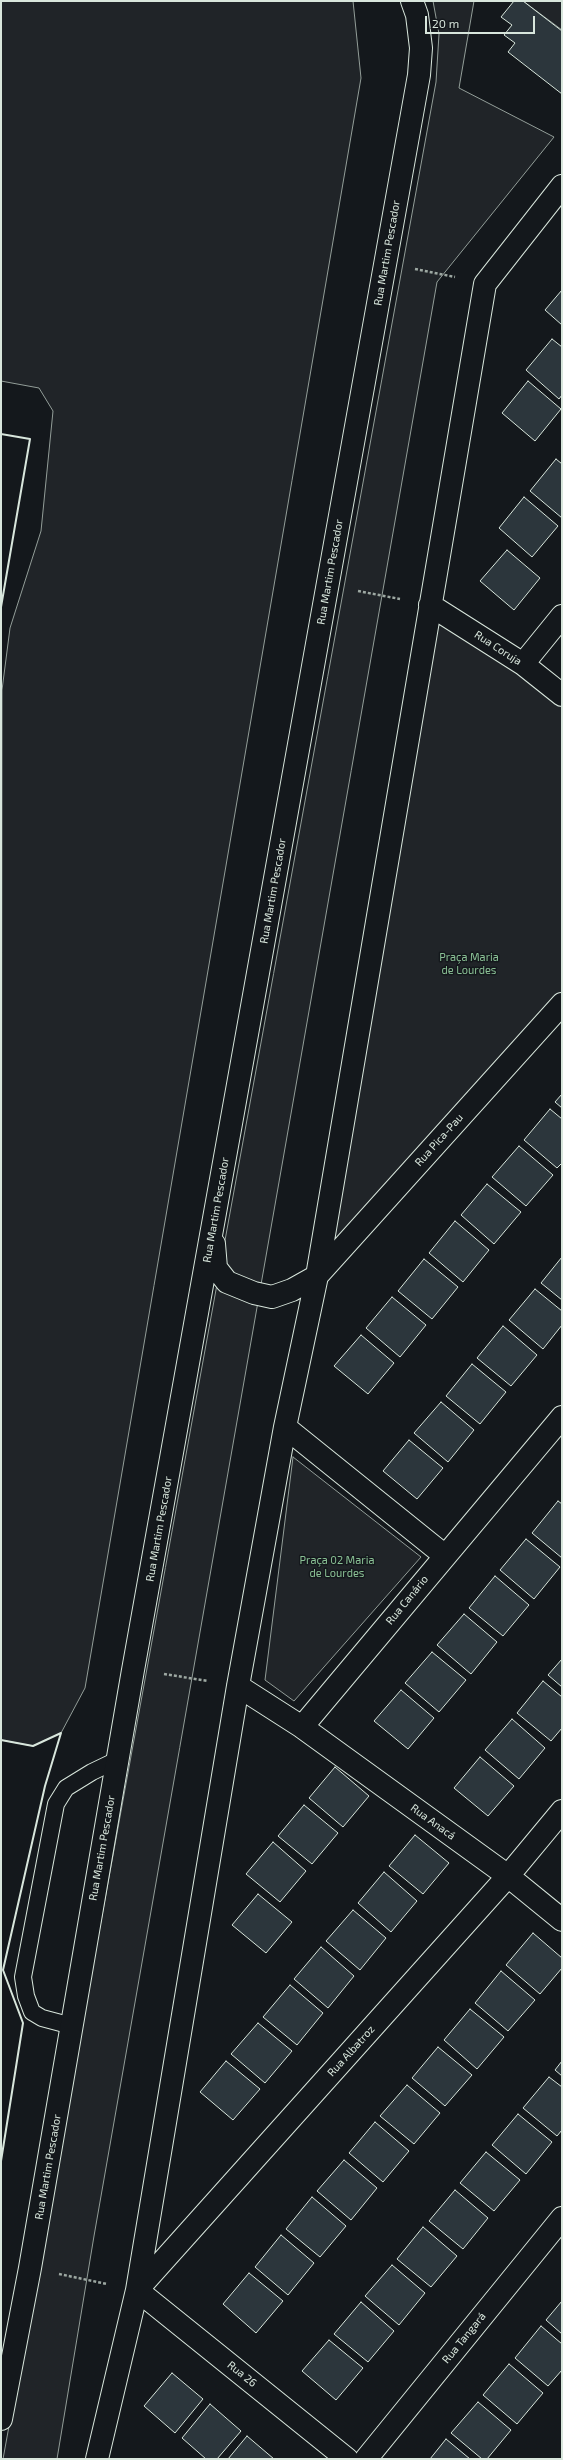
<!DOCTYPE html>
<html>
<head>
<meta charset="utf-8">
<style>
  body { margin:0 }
  #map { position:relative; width:563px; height:2460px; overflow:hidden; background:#14181c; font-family:"Exo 2",sans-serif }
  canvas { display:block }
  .frame { position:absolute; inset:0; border:2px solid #d8e6dc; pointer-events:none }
  .scale { position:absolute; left:425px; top:16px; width:110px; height:18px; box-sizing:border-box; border:2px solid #d8e6dc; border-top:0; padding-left:5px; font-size:12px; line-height:14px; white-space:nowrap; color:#d8e6dc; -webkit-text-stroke:3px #14181c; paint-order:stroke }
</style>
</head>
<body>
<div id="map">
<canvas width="563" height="2460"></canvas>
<div class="frame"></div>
<div class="scale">20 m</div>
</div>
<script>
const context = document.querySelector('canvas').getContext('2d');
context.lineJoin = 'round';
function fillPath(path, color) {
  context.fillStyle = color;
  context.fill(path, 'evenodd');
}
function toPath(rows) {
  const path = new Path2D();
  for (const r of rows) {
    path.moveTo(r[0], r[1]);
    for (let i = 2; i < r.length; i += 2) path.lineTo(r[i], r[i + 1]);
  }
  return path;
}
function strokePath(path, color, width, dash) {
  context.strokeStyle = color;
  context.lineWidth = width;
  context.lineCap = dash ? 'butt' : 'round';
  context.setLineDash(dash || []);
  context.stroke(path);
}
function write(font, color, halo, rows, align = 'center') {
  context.font = font + ' "Exo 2",sans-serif';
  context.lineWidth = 3;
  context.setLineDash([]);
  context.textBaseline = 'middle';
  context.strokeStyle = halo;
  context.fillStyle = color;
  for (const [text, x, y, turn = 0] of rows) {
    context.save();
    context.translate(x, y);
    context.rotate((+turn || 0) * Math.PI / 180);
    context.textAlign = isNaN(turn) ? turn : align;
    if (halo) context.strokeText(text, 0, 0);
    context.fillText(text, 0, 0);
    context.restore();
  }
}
const green = toPath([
  [1,1,353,1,361,78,85,1688,61,1733,33,1746,1,1740,2,690,10,628,41,531,53,411,39,388,1,381,1,1],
  [433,1,474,1,459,88,554,137,437,282,94,2236,57,2459,3,2459,436,82,439,34,433,1],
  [523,1,562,1,562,30,523,1],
  [432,610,562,700,562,999,321,1267,432,610],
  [293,1457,421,1557,294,1701,265,1680,293,1457]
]);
const building = toPath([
  [514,1,523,1,562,31,562,94,508,52,515,43,504,35,512,25,501,17,514,1],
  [562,290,562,325,545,310,562,290],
  [552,339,562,347,562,395,559,399,526,370,552,339],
  [528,381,561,409,535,441,502,413,528,381],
  [556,459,562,464,562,518,530,491,556,459],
  [524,497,558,526,532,557,499,528,524,497],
  [507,550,540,578,514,610,480,581,507,550],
  [562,1094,562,1108,555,1102,562,1094],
  [550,1109,562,1119,562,1163,557,1168,524,1140,550,1109],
  [519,1146,553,1175,526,1206,492,1177,519,1146],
  [487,1184,521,1212,494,1244,461,1215,487,1184],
  [455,1221,489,1250,463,1282,429,1253,455,1221],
  [562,1257,562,1300,541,1283,562,1257],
  [424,1259,458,1287,432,1319,398,1291,424,1259],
  [535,1289,562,1311,562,1325,543,1349,509,1320,535,1289],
  [392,1297,426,1325,400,1357,366,1328,392,1297],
  [503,1326,537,1355,511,1386,477,1358,503,1326],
  [361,1335,394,1363,368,1394,334,1366,361,1335],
  [472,1364,506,1392,480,1424,446,1396,472,1364],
  [441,1402,474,1430,448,1462,414,1433,441,1402],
  [409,1440,443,1468,417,1499,383,1471,409,1440],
  [558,1501,562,1504,562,1558,532,1533,558,1501],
  [526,1539,560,1567,534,1599,500,1570,526,1539],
  [495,1576,529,1605,503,1636,469,1608,495,1576],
  [464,1614,497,1642,471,1674,437,1645,464,1614],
  [432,1652,466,1680,439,1712,405,1683,432,1652],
  [562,1659,562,1687,548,1675,562,1659],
  [543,1681,562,1697,562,1728,551,1741,517,1713,543,1681],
  [401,1690,434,1718,408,1749,374,1721,401,1690],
  [512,1719,545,1748,519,1779,485,1750,512,1719],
  [480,1757,514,1786,488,1816,454,1788,480,1757],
  [335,1767,369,1796,343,1827,309,1798,335,1767],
  [304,1805,338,1833,312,1864,278,1836,304,1805],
  [415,1835,449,1863,423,1894,389,1866,415,1835],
  [273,1842,306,1871,280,1902,246,1874,273,1842],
  [384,1872,417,1901,391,1932,358,1903,384,1872],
  [258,1894,292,1922,266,1953,232,1925,258,1894],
  [353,1910,386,1938,360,1970,326,1941,353,1910],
  [533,1933,562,1958,562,1968,540,1994,506,1965,533,1933],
  [321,1947,354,1976,328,2008,294,1979,321,1947],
  [501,1971,535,2000,508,2031,475,2003,501,1971],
  [290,1985,323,2013,297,2045,263,2017,290,1985],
  [470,2009,504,2037,477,2069,444,2040,470,2009],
  [258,2023,292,2051,265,2083,231,2054,258,2023],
  [438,2047,472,2075,445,2106,412,2078,438,2047],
  [226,2061,260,2089,233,2120,200,2092,226,2061],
  [562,2061,562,2076,555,2070,562,2061],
  [549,2077,562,2087,562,2130,557,2136,523,2108,549,2077],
  [407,2085,440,2113,414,2144,380,2116,407,2085],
  [518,2114,552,2142,526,2174,492,2145,518,2114],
  [375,2122,409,2151,383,2182,349,2153,375,2122],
  [486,2152,520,2180,494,2211,460,2183,486,2152],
  [344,2160,377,2188,351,2220,317,2191,344,2160],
  [455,2190,488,2218,463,2249,429,2221,455,2190],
  [312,2197,346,2226,320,2257,286,2229,312,2197],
  [423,2227,457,2256,431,2287,397,2259,423,2227],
  [281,2235,314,2263,288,2295,255,2267,281,2235],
  [392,2265,425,2293,399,2325,365,2296,392,2265],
  [249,2273,283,2301,256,2333,223,2304,249,2273],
  [562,2301,562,2334,546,2320,562,2301],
  [361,2302,394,2331,368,2362,334,2334,361,2302],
  [541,2326,562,2344,562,2370,548,2386,515,2358,541,2326],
  [329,2340,363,2368,336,2400,302,2371,329,2340],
  [509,2364,543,2393,517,2424,483,2395,509,2364],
  [172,2373,203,2399,175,2433,144,2406,172,2373],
  [478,2402,511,2430,487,2459,482,2459,451,2433,478,2402],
  [210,2404,241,2431,217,2459,206,2459,182,2438,210,2404],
  [247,2436,274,2459,228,2459,247,2436],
  [446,2439,470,2459,430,2459,446,2439]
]);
const path = toPath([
  [415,269,455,277],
  [358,591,400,599],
  [164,1674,208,1681],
  [59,2274,107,2284]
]);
const lane = toPath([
  [72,2026,42,2018,32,2012,26,1996,23,1977,56,1804,66,1788,92,1772,117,1760]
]);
const street = toPath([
  [430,605,523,664,562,695],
  [523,664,562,616],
  [214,1244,216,1268,227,1282,254,1293,272,1297,292,1290,317,1276,562,1004],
  [285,1427,444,1555],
  [238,1686,302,1727,562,1417],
  [302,1727,508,1876,562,1920],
  [1,2419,30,2268,133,1670,419,75,421,48,417,15,412,1],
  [97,2459,137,2290,238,1686,285,1427,317,1276,485,284,562,186],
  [347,2459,137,2290,508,1876,562,1811],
  [366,2459,562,2218]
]);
const wall = toPath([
  [1,434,30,439,1,607],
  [1,1740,33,1746,61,1733,45,1786,3,1970,23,2023,1,2161]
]);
const streetNames = [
  ["Rua Martim Pescador",387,253,-80],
  ["Rua Martim Pescador",330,572,-80],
  ["Rua Coruja",498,648,33],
  ["Rua Martim Pescador",273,891,-80],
  ["Rua Pica-Pau",439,1140,-48],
  ["Rua Martim Pescador",216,1210,-80],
  ["Rua Martim Pescador",159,1529,-80],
  ["Rua Canário",407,1600,-51],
  ["Rua Anacá",433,1822,36],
  ["Rua Martim Pescador",102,1848,-80],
  ["Rua Albatroz",351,2051,-48],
  ["Rua Martim Pescador",48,2167,-80],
  ["Rua Tangará",464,2338,-51],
  ["Rua 26",242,2374,39]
];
const parkNames = [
  ["Praça Maria",469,957],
  ["de Lourdes",469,970],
  ["Praça 02 Maria",337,1560],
  ["de Lourdes",337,1573]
];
fillPath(green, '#202428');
strokePath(green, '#939e99', 1);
fillPath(building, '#2c363c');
strokePath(building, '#d8e6dc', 1);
strokePath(lane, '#d8e6dc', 18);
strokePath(street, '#d8e6dc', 24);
strokePath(path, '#9da8a2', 2.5, [3, 2]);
strokePath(lane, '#14181c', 16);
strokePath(street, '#14181c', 22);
strokePath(wall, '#d8e6dc', 2);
write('11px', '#d8e6dc', '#14181c', streetNames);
write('11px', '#8ac095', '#14181c', parkNames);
</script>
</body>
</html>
